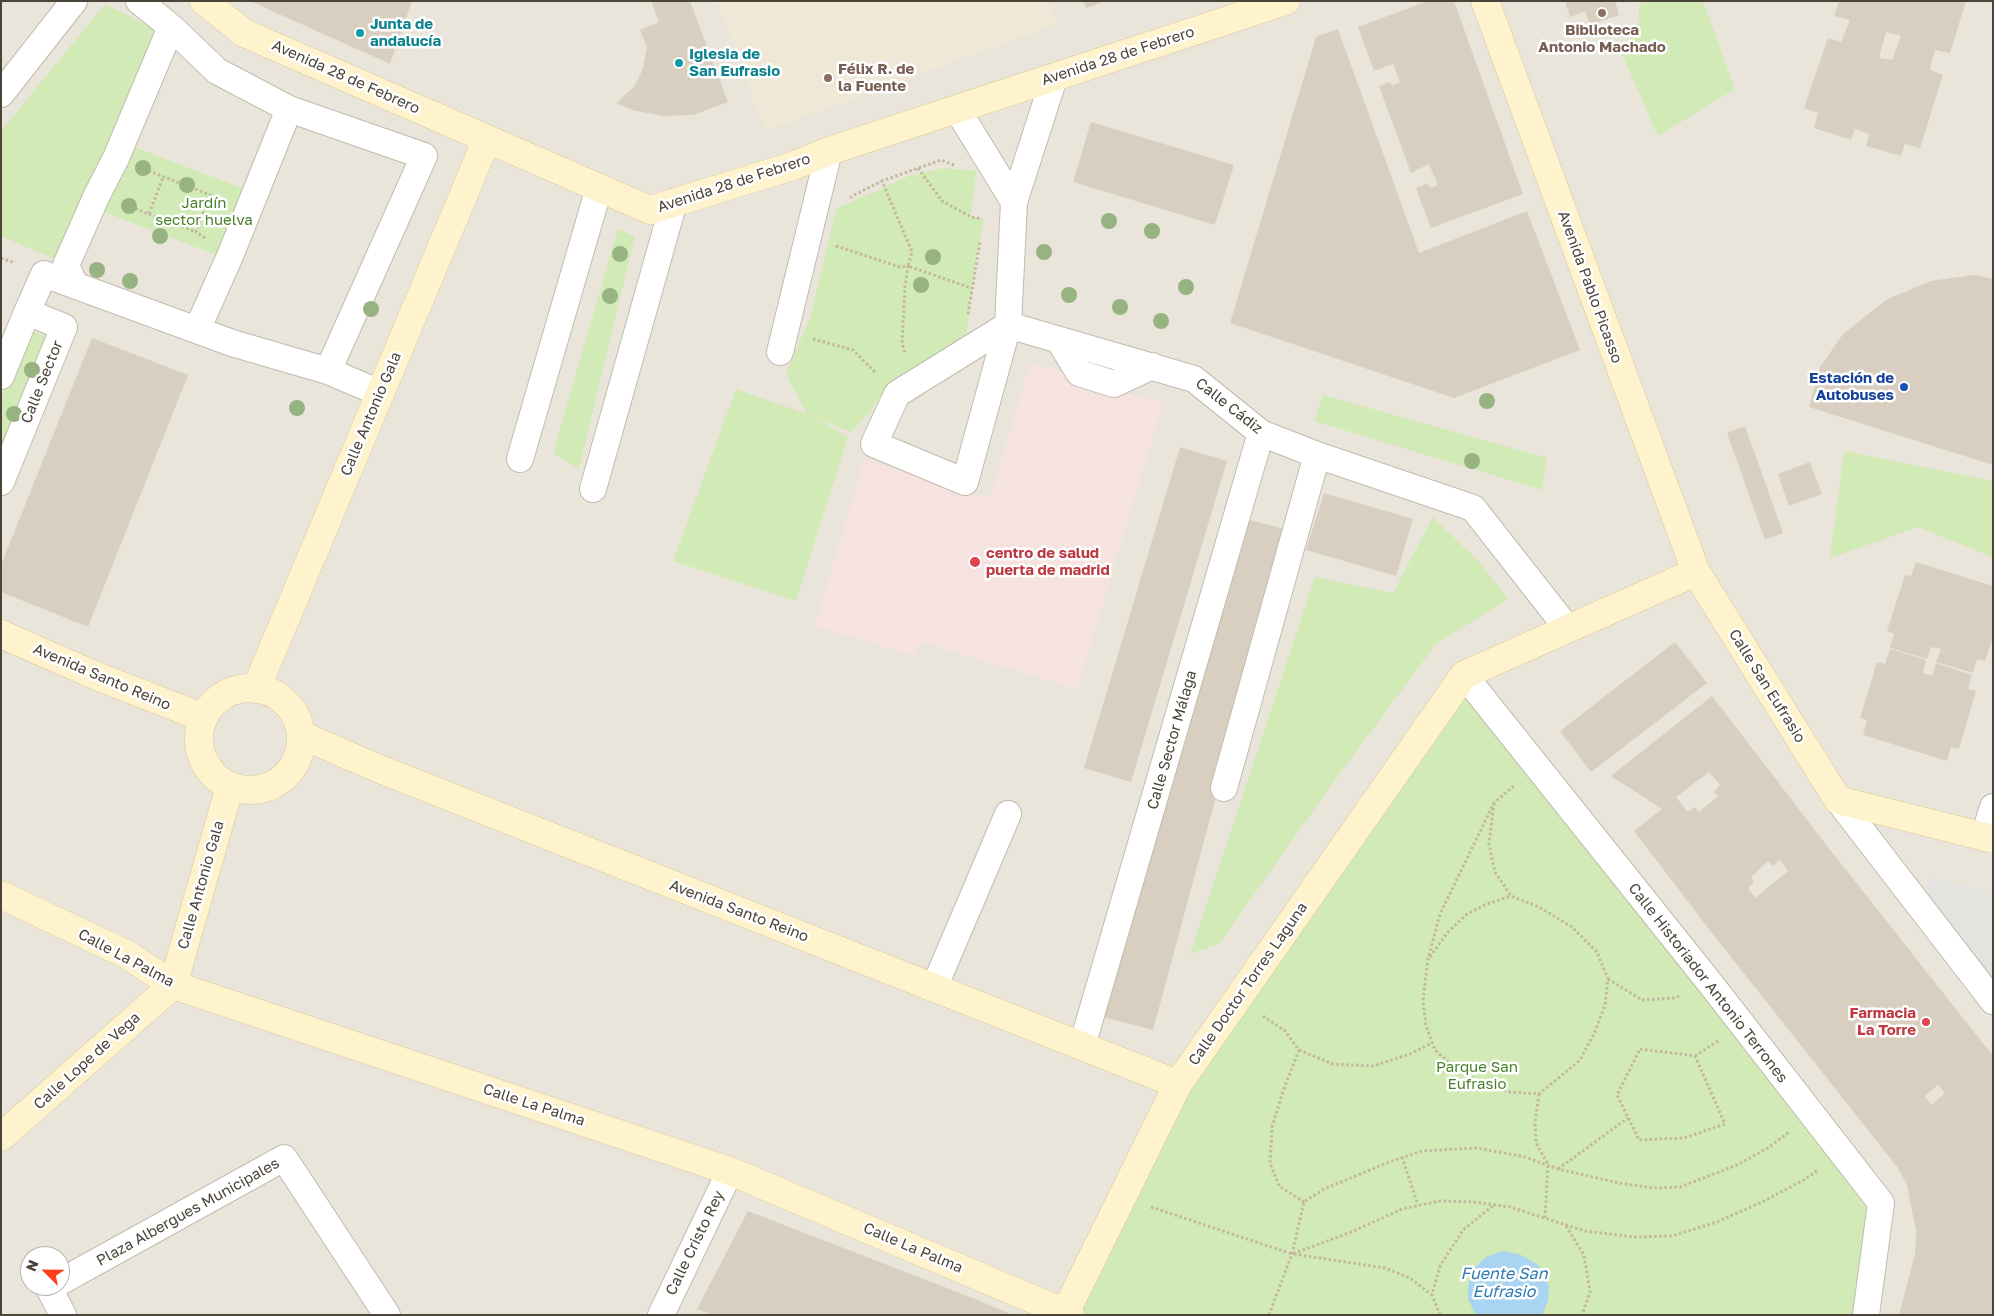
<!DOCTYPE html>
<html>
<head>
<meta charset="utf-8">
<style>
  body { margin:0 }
  #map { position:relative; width:1994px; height:1316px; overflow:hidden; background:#f6f3ec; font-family:"Golos Text",sans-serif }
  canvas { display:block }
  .frame { position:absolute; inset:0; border:2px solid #4b4439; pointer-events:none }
  .north { position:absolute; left:20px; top:1246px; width:50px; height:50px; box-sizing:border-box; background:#fff; border:1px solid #b7b4b0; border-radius:50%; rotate:293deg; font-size:14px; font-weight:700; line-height:20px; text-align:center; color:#4b4439 }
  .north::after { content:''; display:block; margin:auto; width:18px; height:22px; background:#fc3f1d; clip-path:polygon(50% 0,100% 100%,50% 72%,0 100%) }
</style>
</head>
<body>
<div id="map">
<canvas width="1994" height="1316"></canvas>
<div class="frame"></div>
<div class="north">N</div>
</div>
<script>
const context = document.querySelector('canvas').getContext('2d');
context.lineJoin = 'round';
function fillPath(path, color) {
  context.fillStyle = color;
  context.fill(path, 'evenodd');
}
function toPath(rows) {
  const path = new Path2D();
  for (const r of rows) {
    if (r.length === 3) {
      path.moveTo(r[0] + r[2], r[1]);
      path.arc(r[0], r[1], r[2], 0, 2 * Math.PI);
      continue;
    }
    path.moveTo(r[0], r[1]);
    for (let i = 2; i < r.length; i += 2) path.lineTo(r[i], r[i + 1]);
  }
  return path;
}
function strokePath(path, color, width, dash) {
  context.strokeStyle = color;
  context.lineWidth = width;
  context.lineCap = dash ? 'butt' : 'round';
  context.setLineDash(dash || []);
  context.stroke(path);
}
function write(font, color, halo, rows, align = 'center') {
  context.font = font + ' "Golos Text",sans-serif';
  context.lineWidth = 5;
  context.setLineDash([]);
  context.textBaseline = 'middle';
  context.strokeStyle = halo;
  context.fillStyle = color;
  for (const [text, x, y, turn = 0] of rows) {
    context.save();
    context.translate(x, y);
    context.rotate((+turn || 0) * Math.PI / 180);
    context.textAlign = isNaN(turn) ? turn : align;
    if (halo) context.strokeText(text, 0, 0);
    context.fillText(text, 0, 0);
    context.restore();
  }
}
const residential = toPath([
  [1,1,1993,1,1993,1315,1,1315],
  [30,1256,60,1256,60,1286,30,1286]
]);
const education = toPath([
  [717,1,1048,1,1057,24,765,131]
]);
const medical = toPath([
  [1030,363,1163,403,1077,689,921,642,916,656,815,626,864,460,990,498]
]);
const green = toPath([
  [1647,1,1703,1,1735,89,1658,136,1618,45,1630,39,1634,33,1639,22,1639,5],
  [105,4,159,31,57,260,1,236,1,131],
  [126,144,250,191,224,258,98,210],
  [943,168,976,171,971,216,984,219,974,270,966,340,888,384,872,409,851,432,813,417,848,437,796,601,673,561,736,389,807,414,786,374,811,315,836,209,909,176],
  [618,229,635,236,579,469,553,453],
  [29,330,46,336,1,446,1,399],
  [1323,395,1547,458,1542,490,1314,421],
  [1844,451,1993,481,1993,557,1918,527,1830,558],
  [1433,517,1479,562,1508,599,1436,644,1332,784,1219,944,1190,954,1315,577,1393,593],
  [1464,675,1881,1203,1866,1315,1070,1315,1178,1084]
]);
const parking = toPath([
  [1929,878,1940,879,1993,893,1993,985,1924,895,1924,885]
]);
const water = toPath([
  [1502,1251,1519,1254,1537,1264,1546,1276,1549,1288,1548,1301,1542,1315,1476,1315,1468,1299,1468,1286,1473,1269,1486,1257]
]);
const building = toPath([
  [250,1,412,1,390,64],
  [651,1,690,1,728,102,693,115,663,116,632,110,616,103,634,87,643,69,647,47,640,30,659,22],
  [1083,1,1103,1,1103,2,1086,8],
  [1428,1,1454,1,1523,194,1431,228,1416,188,1427,183,1430,188,1438,185,1429,164,1411,173,1379,86,1389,82,1392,86,1400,82,1393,64,1374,71,1358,27],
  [1565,1,1615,1,1619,15,1590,25,1585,11,1570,17],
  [1839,1,1966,1,1950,53,1935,50,1932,60,1930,70,1943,75,1920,148,1905,144,1901,156,1866,146,1869,134,1855,129,1851,140,1814,128,1818,113,1804,108,1828,38,1841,42,1850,20,1834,16],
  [1886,32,1901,36,1892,60,1879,58],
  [1338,29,1419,253,1527,211,1580,350,1454,398,1230,323,1316,37],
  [1091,122,1234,165,1215,225,1073,182],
  [1974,275,1993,279,1993,465,1809,407,1820,367,1843,334,1886,300,1930,281],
  [92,338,188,375,88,627,1,592,1,565],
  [1745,426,1783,533,1765,540,1727,433],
  [1180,447,1227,461,1131,782,1084,768],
  [1810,462,1822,494,1789,506,1778,474],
  [1324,493,1413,519,1396,576,1306,550],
  [1238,517,1288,530,1153,1030,1103,1017],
  [1916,562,1993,586,1993,637,1985,661,1977,659,1973,673,1936,662,1941,649,1931,647,1927,659,1890,648,1894,634,1887,631,1905,575,1911,576],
  [1675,642,1707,683,1591,772,1560,731],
  [1890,649,1926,660,1923,673,1932,676,1936,663,1972,675,1968,689,1976,691,1959,749,1951,747,1947,761,1863,735,1867,720,1860,718,1877,662,1885,664],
  [1712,696,1824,842,1993,1056,1993,1315,1899,1315,1915,1254,1916,1231,1907,1185,1898,1168,1712,933,1634,831,1662,809,1611,776],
  [1709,772,1720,785,1714,792,1718,796,1699,812,1695,807,1688,812,1676,797],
  [1780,860,1788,871,1755,898,1748,888,1754,883,1751,877,1768,861,1773,866],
  [1938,1085,1945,1093,1931,1105,1925,1096],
  [748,1211,970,1297,1013,1315,713,1315,697,1309]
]);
const path = toPath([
  [954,165,941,160,882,181,912,252,908,266,971,288],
  [918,168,942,201,971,217,982,219],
  [144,169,210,195],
  [850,198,852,196,882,181],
  [126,205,149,214,163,177],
  [149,214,196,232],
  [205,238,196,232,210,195,219,202],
  [836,246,900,267,908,266,905,286,902,343,905,354],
  [1,258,15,263],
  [968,314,980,242],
  [813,339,853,350,876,373],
  [1494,803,1489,844,1495,872,1511,896,1539,907,1572,927,1597,952,1608,979,1605,1005,1594,1034,1580,1060,1539,1094,1510,1092,1483,1084,1455,1068,1435,1050,1426,1026,1423,1001,1428,959,1440,914,1494,803,1515,785],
  [1430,957,1447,933,1467,914,1487,904,1511,896],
  [1608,979,1642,1000,1675,998,1681,995],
  [1263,1016,1285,1031,1299,1050,1283,1091,1272,1127,1270,1163,1279,1186,1304,1202],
  [1640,1049,1695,1056,1725,1124,1684,1138,1639,1140,1617,1095,1640,1049],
  [1299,1050,1333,1064,1373,1066,1410,1054,1432,1043],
  [1695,1056,1718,1041],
  [1539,1094,1535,1123,1536,1143,1548,1164,1545,1219],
  [1402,1157,1418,1205],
  [1558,1169,1628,1118],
  [1151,1207,1292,1254,1349,1233,1402,1209,1440,1201,1473,1202,1510,1207,1585,1231,1634,1237,1672,1236,1717,1222,1762,1202,1804,1180,1818,1170],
  [1566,1226,1584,1255,1590,1292,1582,1315],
  [1294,1254,1385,1268,1410,1278,1432,1295],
  [1269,1315,1292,1254,1304,1202,1324,1189,1389,1162,1422,1151,1476,1148,1525,1157,1558,1169,1619,1183,1654,1188,1680,1187,1737,1165,1768,1148,1789,1132],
  [1440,1315,1432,1295,1440,1266,1463,1230,1494,1205]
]);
const street = toPath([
  [171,27,217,71,289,109,424,156,328,371],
  [1,94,74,1],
  [957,109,1014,202],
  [74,283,66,265,97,195,116,158,171,27,139,1],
  [27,312,44,274,232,343,328,371,380,393],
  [1008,325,897,394,874,444,965,482,1008,325,1014,202,1054,78],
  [1008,325,1194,379,1261,433,1317,455,1473,508,1568,629],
  [197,330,230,256,289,109],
  [1059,340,1079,373,1114,384,1152,366],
  [780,352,829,151],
  [1,376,27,312,64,327,1,482],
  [520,459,599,188],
  [593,489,674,202],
  [1464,675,1710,983,1881,1203,1866,1315],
  [1224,788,1317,455],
  [1838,800,1993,1001],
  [1984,836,1993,807],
  [934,988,1008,814],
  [1082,1046,1261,433],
  [60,1282,284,1158,387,1315],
  [53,1286,49,1288,63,1315],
  [661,1315,730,1171]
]);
const secondary = toPath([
  [204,1,244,33,650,210,793,166,829,151,1286,1],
  [1485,1,1696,572,1838,800,1993,839],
  [1,634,94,675,204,718],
  [250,739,51],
  [256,689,487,139],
  [301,735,382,770,1178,1084],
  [1,895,126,954,173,985,730,1171,1070,1315],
  [173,985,230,786],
  [1,1137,173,985],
  [1065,1313,1178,1084,1464,675,1696,572]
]);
const trees = [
  [143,168],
  [187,185],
  [129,206],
  [1109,221],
  [1152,231],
  [160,236],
  [1044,252],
  [620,254],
  [933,257],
  [97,270],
  [130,281],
  [921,285],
  [1186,287],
  [1069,295],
  [610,296],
  [1120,307],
  [371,309],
  [1161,321],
  [32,370],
  [1487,401],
  [297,408],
  [14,414],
  [1472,461]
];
const markers = [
  [1602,13,5,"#8d6e63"],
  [360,33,5,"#0f9aa8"],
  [679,63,5,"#0f9aa8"],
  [828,78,5,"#8d6e63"],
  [1904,387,5,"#1a4fb4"],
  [975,562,6,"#e0444e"],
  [1926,1022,5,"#e0444e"]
];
const cultureNames = [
  ["Junta de",370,24],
  ["andalucía",370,41],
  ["Iglesia de",689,54],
  ["San Eufrasio",689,71]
];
const educationNames = [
  ["Biblioteca",1602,30],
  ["Antonio Machado",1602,47],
  ["Félix R. de",838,69,"left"],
  ["la Fuente",838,86,"left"]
];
const streetNames = [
  ["Avenida 28 de Febrero",1118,56,-18],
  ["Avenida 28 de Febrero",346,77,24],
  ["Avenida 28 de Febrero",734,183,-18],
  ["Avenida Pablo Picasso",1590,287,70],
  ["Calle Sector",42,382,-68],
  ["Calle Cádiz",1229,406,38],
  ["Calle Antonio Gala",371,414,-67],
  ["Avenida Santo Reino",102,677,23],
  ["Calle San Eufrasio",1767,686,58],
  ["Calle Sector Málaga",1172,740,-74],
  ["Calle Antonio Gala",201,885,-74],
  ["Avenida Santo Reino",739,911,21],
  ["Calle La Palma",126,958,28],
  ["Calle Historiador Antonio Terrones",1708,983,52],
  ["Calle Doctor Torres Laguna",1248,984,-55],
  ["Calle Lope de Vega",87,1061,-42],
  ["Calle La Palma",534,1105,18],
  ["Plaza Albergues Municipales",188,1212,-29],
  ["Calle Cristo Rey",695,1243,-64],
  ["Calle La Palma",913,1248,23]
];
const parkNames = [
  ["Jardín",204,203],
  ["sector huelva",204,220],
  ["Parque San",1477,1067],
  ["Eufrasio",1477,1084]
];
const transitNames = [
  ["Estación de",1894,378],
  ["Autobuses",1894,395]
];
const healthNames = [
  ["centro de salud",986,553],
  ["puerta de madrid",986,570],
  ["Farmacia",1916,1013,"right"],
  ["La Torre",1916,1030,"right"]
];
const waterNames = [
  ["Fuente San",1504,1274],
  ["Eufrasio",1504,1292]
];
fillPath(residential, '#eae5da');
fillPath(education, '#efe8d6');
fillPath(medical, '#f6e3e0');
fillPath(green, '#d2eab5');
fillPath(parking, '#e5e3e0');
fillPath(water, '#a9d4f2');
fillPath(building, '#d8cfc1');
strokePath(street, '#c2bbae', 28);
strokePath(secondary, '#d6c79b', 29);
strokePath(path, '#c4b79f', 3, [2.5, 2.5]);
strokePath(street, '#fff', 26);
strokePath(secondary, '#fff3cd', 28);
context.fillStyle = '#97b381';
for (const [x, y] of trees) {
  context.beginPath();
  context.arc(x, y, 8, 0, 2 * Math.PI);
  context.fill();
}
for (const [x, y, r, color] of markers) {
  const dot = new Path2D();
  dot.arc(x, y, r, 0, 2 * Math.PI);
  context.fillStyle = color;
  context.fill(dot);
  strokePath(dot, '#fff', 2);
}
write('bold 15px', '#0d838f', '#fff', cultureNames, 'left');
write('bold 15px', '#785e54', '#fff', educationNames);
write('15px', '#4b4439', '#fff', streetNames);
write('15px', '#4a7f2a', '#fff', parkNames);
write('bold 15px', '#164399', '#fff', transitNames, 'right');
write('bold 15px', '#be3a42', '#fff', healthNames, 'left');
write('italic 16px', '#2e7ab2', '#fff', waterNames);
</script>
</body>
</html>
